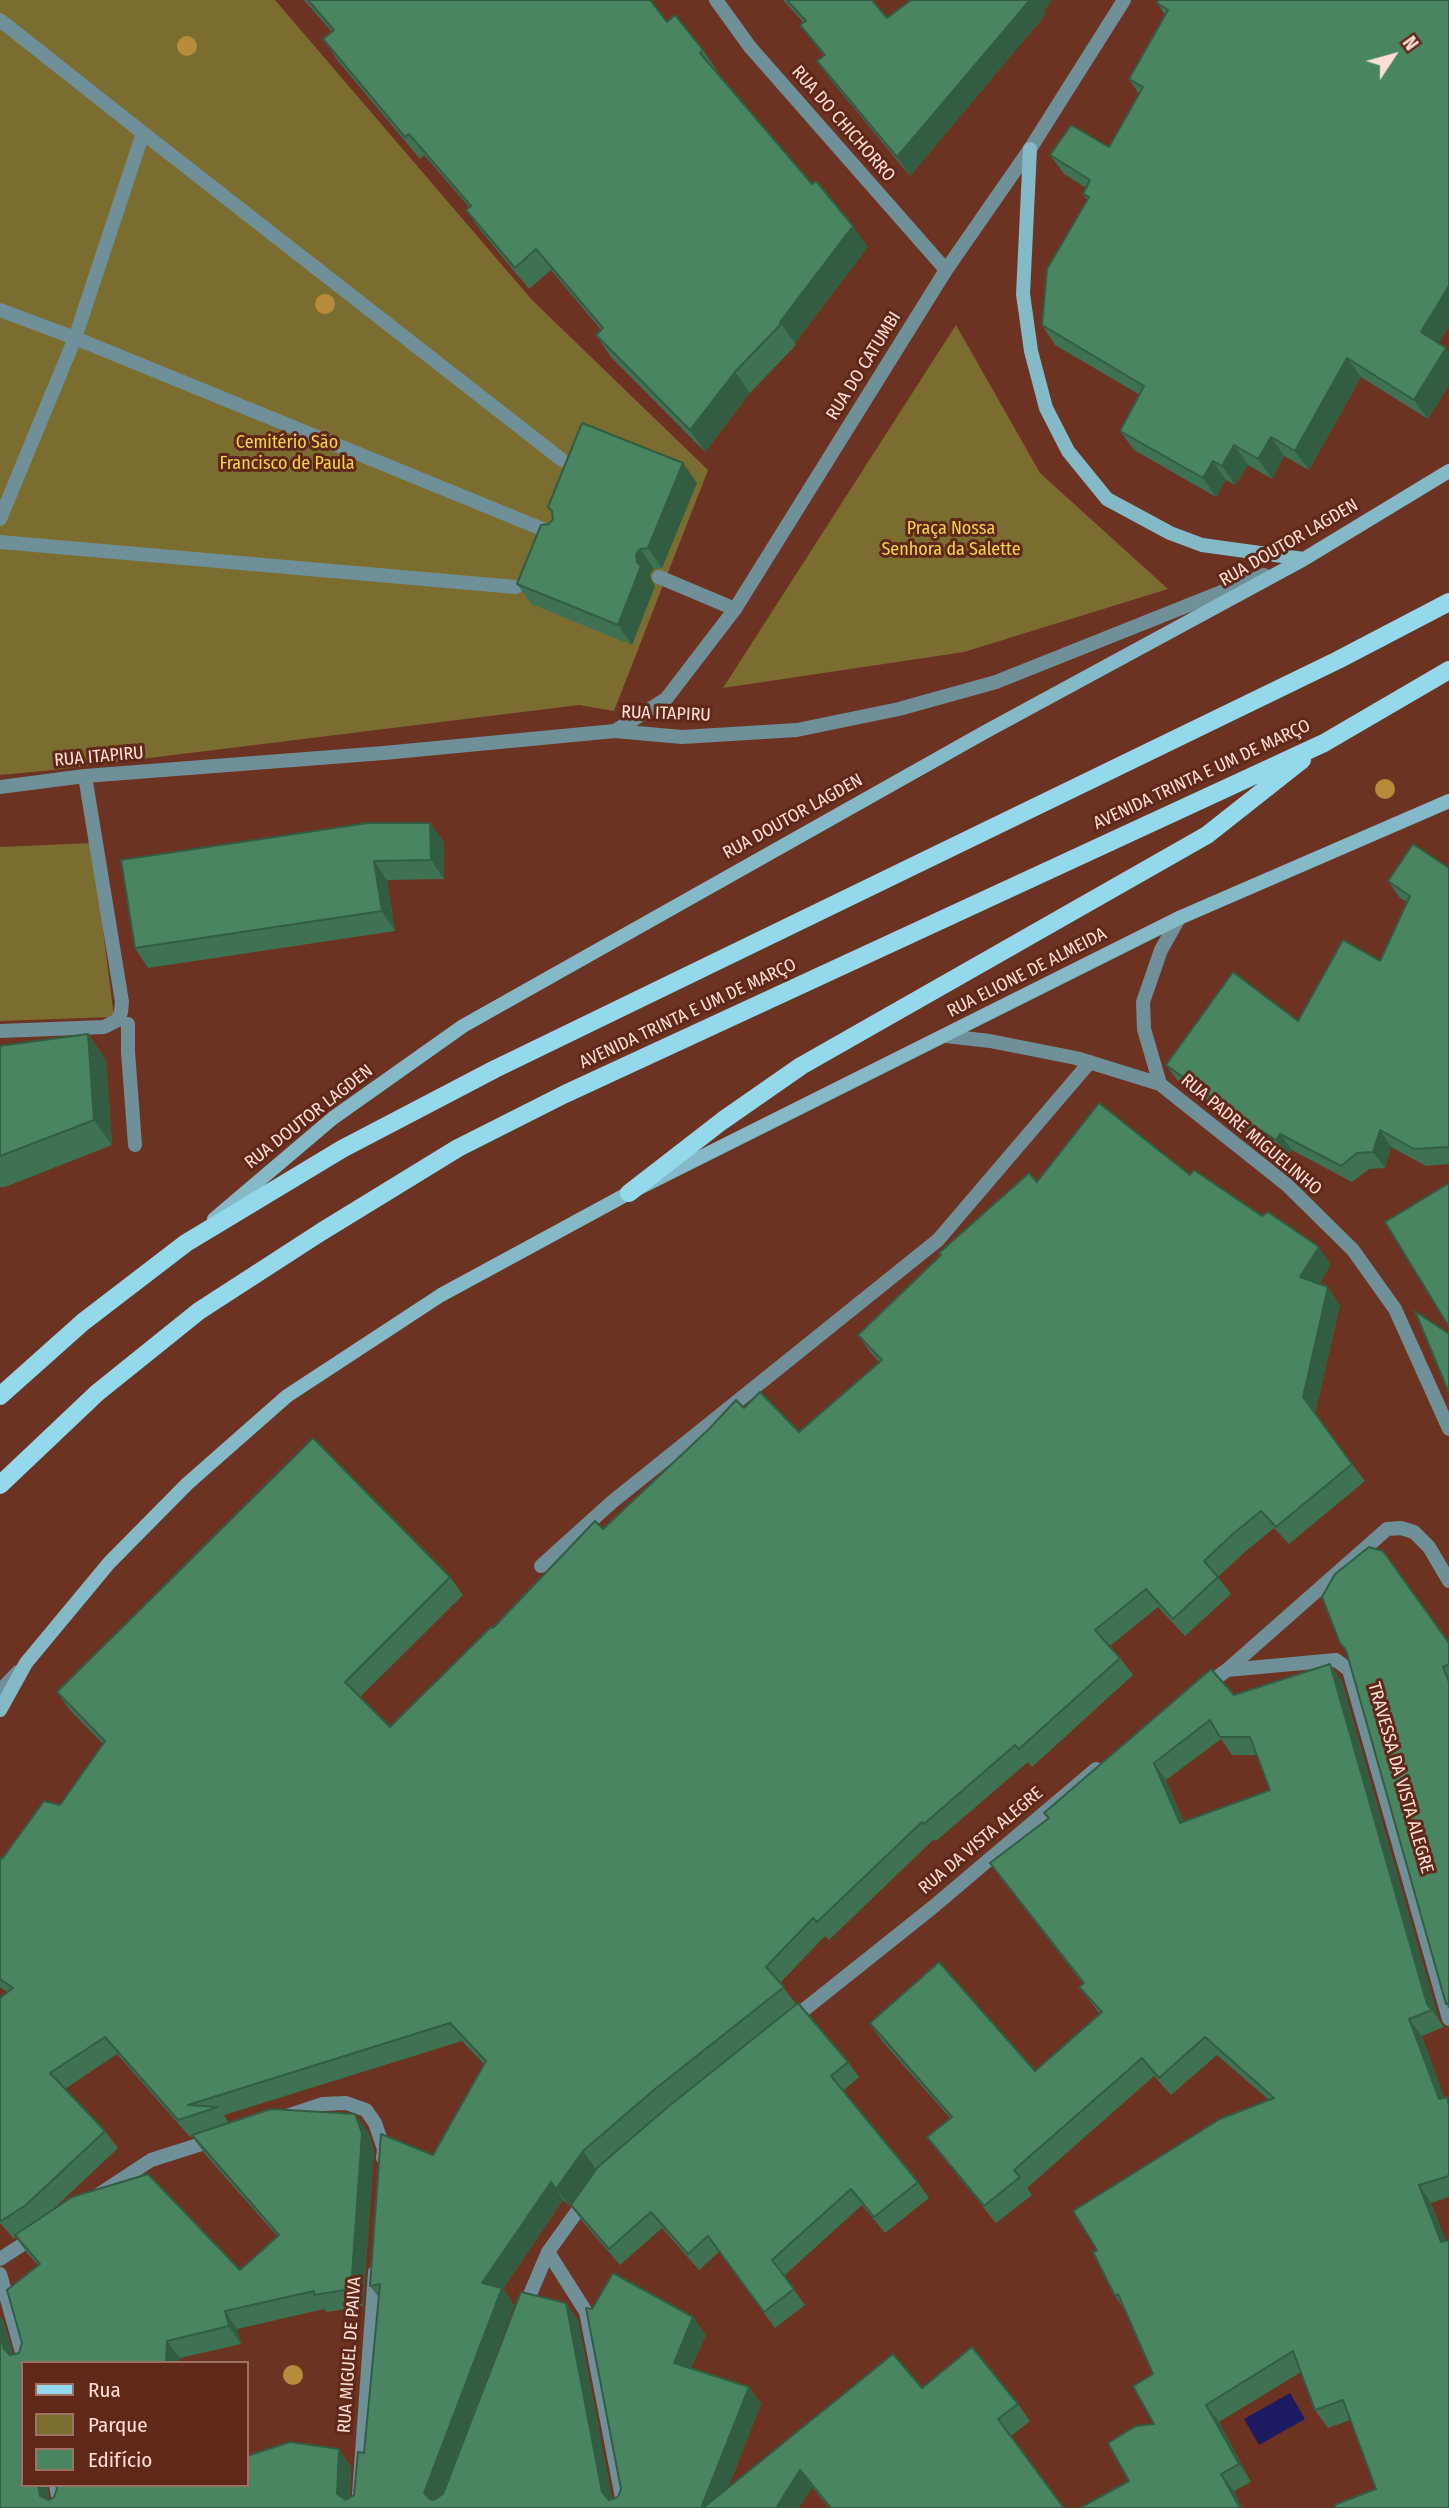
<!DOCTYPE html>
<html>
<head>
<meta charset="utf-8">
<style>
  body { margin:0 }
  #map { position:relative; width:1449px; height:2508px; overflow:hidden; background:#6c3323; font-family:"Fira Sans Condensed",sans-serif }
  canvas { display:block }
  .legend { position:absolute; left:21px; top:2361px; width:228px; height:126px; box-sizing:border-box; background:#602819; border:2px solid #9e7165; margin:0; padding:9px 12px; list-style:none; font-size:21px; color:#fcded6 }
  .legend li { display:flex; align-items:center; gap:14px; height:35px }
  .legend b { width:35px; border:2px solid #9e7165 }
  .north { position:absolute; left:1358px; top:21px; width:70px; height:70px; -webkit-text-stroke:5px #602819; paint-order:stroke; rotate:54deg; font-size:19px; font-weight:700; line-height:28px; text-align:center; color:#fcded6 }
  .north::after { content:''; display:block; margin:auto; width:24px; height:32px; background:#fcded6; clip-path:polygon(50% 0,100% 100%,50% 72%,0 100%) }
</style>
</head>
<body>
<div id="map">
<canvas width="1449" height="2508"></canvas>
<ul class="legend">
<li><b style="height:9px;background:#94d9eb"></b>Rua</li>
<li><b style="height:19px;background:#7b6d2f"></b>Parque</li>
<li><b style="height:19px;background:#488560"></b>Edifício</li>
</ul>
<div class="north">N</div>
</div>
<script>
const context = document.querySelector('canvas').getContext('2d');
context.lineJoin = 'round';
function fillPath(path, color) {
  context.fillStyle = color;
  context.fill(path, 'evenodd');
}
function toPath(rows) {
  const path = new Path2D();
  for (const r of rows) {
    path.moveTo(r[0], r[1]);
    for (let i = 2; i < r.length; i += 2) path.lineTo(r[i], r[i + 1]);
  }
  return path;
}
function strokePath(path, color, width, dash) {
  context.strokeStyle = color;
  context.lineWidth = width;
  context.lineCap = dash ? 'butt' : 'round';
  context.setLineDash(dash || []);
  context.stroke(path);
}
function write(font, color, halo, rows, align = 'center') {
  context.font = font + ' "Fira Sans Condensed",sans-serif';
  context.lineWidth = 6;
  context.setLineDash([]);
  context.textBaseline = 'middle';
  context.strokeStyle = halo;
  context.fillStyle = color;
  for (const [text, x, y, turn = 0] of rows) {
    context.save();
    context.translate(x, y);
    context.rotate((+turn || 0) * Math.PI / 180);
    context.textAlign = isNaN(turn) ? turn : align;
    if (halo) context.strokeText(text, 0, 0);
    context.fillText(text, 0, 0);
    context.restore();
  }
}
const green = toPath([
  [0,0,275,0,532,300,708,470,614,711,579,705,44,771,0,775],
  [956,325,1040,473,1168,589,964,652,723,688],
  [92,843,114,1017,0,1021,0,847]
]);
const water = toPath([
  [1290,2393,1305,2419,1259,2445,1244,2419]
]);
const service = toPath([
  [0,20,143,133,75,338,0,519],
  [143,133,562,460],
  [0,310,75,338,557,535],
  [0,542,516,587],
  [659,577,735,609],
  [128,1024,128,1052,135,1145],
  [0,1031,104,1027,118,1020,121,1012,122,1002,85,776],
  [541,1566,612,1502,938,1240,1090,1062]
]);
const minor = toPath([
  [716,0,750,47,946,270],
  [615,731,666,699,735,609,946,270,1030,149,1124,0],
  [946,1036,990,1041,1076,1058,1160,1084,1287,1185,1353,1250,1395,1309,1449,1429],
  [1160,1084,1144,1029,1143,1002,1161,950,1179,918],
  [1227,1670,1336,1660,1349,1670,1449,2019],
  [1204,1687,1227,1670,1387,1529,1401,1528,1414,1532,1429,1547,1449,1581],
  [790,2021,933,1907,1096,1769],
  [284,2117,323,2104,346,2103,366,2110,375,2123,384,2149,383,2158],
  [98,2195,151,2160,214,2140],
  [548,2252,586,2199],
  [0,2259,37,2235],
  [0,2274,25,2363],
  [523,2311,548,2252,586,2312,624,2508],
  [56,2485,60,2508],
  [358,2508,375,2272]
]);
const tertiary = toPath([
  [0,787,85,776,384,753,615,731,682,737,797,730,899,709,996,682,1264,575],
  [0,1691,18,1672]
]);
const secondary = toPath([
  [1030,149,1023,294,1031,351,1046,408,1068,451,1107,499,1170,533,1202,545,1304,559],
  [214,1219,333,1118,463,1026,985,732,1304,559,1449,471],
  [0,1710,26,1663,109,1563,187,1484,287,1396,441,1295,629,1193,1179,918,1449,801]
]);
const primary = toPath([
  [629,1193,722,1121,801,1066,1207,835,1302,760],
  [0,1396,83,1322,186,1243,342,1149,495,1069,1338,660,1449,602],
  [0,1485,97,1393,199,1311,321,1232,458,1148,565,1094,1324,743,1449,670]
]);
const trees = [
  [187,46],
  [325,304],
  [1385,789],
  [293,2375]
];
const wall = toPath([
  [304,0,650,0,667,22,703,50,718,72,717,73,812,184,868,247,795,343,796,345,750,393,705,452,611,357,596,335,601,330,551,270,529,289,481,231,466,210,469,207,424,155,420,159,338,61,323,39,332,32],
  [783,0,872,0,887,18,1044,11,1046,14,910,176,830,79,817,61,824,56,800,25,804,23],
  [1449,0,1439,343,1446,348,1449,352,1449,385,1428,419,1361,377,1309,470,1284,456,1272,479,1248,465,1235,485,1226,480,1216,497,1134,450,1120,431,1140,395,1055,345,1042,325,1087,200,1083,194,1086,188,1064,174,1050,155,1109,147,1139,94,1129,79,1165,15,1157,3],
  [683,463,697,483,662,568,654,569,650,574,651,579,655,586,632,645,531,604,517,584,549,524,553,519,552,514,548,507],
  [444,842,444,879,387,880,395,931,148,968,135,948,121,860],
  [1449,868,1449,1164,1426,1166,1391,1147,1385,1168,1369,1169,1352,1182,1292,1150,1288,1156,1240,1127,1178,1081,1166,1065,1298,1021,1380,961,1407,902,1400,898,1388,881],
  [88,1034,106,1060,112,1145,5,1187,0,1187,0,1046],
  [1190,1175,1331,1264,1319,1284,1340,1305,1315,1414,1365,1481,1289,1544,1274,1528,1246,1551,1218,1577,1231,1594,1185,1636,1158,1607,1110,1646,1120,1658,1133,1675,1032,1767,1028,1762,936,1841,934,1839,829,1940,825,1936,780,1983,796,2004,848,2062,859,2077,843,2091,918,2182,929,2198,885,2233,862,2205,784,2276,805,2305,775,2328,719,2252,699,2270,662,2228,620,2265,582,2221,571,2205,669,2106,596,2169,569,2206,563,2200,503,2289,514,2305,449,2478,578,2320,612,2499,618,2497,621,2489,592,2309,693,2317,706,2335,691,2368,749,2387,761,2404,728,2488,922,2388,1018,2404,1030,2421,1011,2436,1064,2508,829,2508,812,2487,799,2508,0,2508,3,2320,13,2354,19,2353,38,2265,27,2253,16,2237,14,2239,0,2223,0,1998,8,1993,0,1987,0,1858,2,1859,60,1805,103,1744,69,1709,57,1692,450,1577,463,1595,360,1697,390,1727,493,1628,603,1529,744,1408,799,1432,879,1362,870,1352,858,1335,1037,1182],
  [462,2041,484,2064,433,2155,370,2286,379,2298,364,2453,354,2495,350,2498,351,2467,339,2449,49,2500,47,2485,23,2485,23,2363,180,2358,241,2344,237,2329,324,2309,327,2312,363,2306,374,2150,368,2132,355,2114,229,2123,224,2115],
  [117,2054,190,2137,192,2136,204,2153,277,2236,240,2270,48,2214,118,2148,105,2131,65,2089],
  [1340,1643,1449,1643,1449,2009,1446,2004,1347,1652],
  [1330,1664,1342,1682,1439,2020,1444,2027,1422,2036,1444,2098,1449,2101,1449,2197,1431,2203,1446,2241,1376,2489,1350,2420,1328,2428,1315,2410,1301,2372,1219,2422,1251,2482,1234,2491,1242,2508,1080,2508,1129,2481,1154,2424,1153,2374,1125,2310,1115,2296,1097,2250,1269,2100,1217,2055,1171,2095,1154,2076,1027,2188,1032,2195,996,2223,940,2154,927,2137,950,2118,882,2041,870,2023,1035,2071,1100,2014,1079,1987,1083,1984,1003,1881,990,1863,1234,1695],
  [1221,1739,1232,1755,1257,1755,1270,1790,1184,1822,1166,1780]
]);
const shadedWall = toPath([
  [1030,0,1052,0,1044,11,1046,14,910,176,897,157],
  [853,226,868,247,795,343,780,322],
  [1449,286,1449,327,1434,351,1421,332],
  [1446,348,1449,352,1449,385,1428,419,1414,400],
  [1347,358,1361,377,1309,470,1295,451],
  [735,372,750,393,705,452,690,430],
  [1271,437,1284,456,1272,479,1258,459],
  [1234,445,1248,465,1235,485,1222,466],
  [1213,461,1226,480,1216,497,1203,478],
  [683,463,697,483,662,568,648,548],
  [640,549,654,569,650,574,651,579,655,586,632,645,618,625,637,562,636,554],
  [430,823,444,842,444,879,431,860],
  [374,861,387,880,395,931,382,911],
  [88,1034,106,1060,112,1145,94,1120],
  [1380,1130,1391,1147,1385,1168,1373,1152],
  [1280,1134,1292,1150,1288,1156,1276,1140],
  [1319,1247,1331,1264,1313,1295,1300,1277],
  [1328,1287,1340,1305,1315,1415,1303,1397],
  [1330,1664,1342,1682,1439,2020,1427,2004],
  [1154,1763,1166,1780,1192,1841,1180,1823],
  [1409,2019,1422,2036,1449,2110,1439,2099],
  [355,2114,368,2132,374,2150,363,2306,351,2289],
  [583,2151,596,2169,569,2206,556,2189],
  [551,2182,563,2200,503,2289,514,2305,437,2508,424,2493,482,2283],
  [1419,2185,1431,2203,1449,2248,1441,2242],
  [566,2303,578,2320,614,2508,602,2492],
  [225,2311,237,2329,241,2344,229,2326],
  [0,2316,3,2320,16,2366,4,2349,0,2336],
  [693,2317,706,2335,686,2380,674,2363],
  [167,2341,180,2358,179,2363,166,2363],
  [749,2387,761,2404,720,2508,701,2508],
  [1206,2405,1219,2422,1251,2482,1239,2464],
  [339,2449,351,2467,349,2508,337,2494],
  [800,2470,812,2487,799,2508,776,2508],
  [1221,2474,1234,2491,1242,2508,1240,2508],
  [38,2485,47,2485,51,2508,40,2496]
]);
const building = toPath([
  [308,0,650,0,667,22,675,15,703,50,700,53,812,184,816,181,853,226,780,322,781,324,735,372,690,430,596,335,603,328,536,249,515,268,466,210,471,206,409,134,405,137,323,39,334,30,308,0],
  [787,0,872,0,887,18,911,0,1030,0,897,157,817,61,825,55,800,25,806,21,787,0],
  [1159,0,1449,0,1449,286,1421,332,1446,348,1414,400,1347,358,1295,451,1271,437,1258,459,1234,445,1222,466,1213,461,1203,478,1120,431,1144,386,1042,325,1047,269,1089,197,1083,194,1090,180,1050,155,1071,125,1109,147,1143,87,1129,79,1168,10,1157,3,1159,0],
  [582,423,683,463,648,548,640,549,636,554,637,562,641,566,618,625,517,584,541,525,549,524,553,519,552,511,548,507,582,423],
  [368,823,430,823,431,860,374,861,382,911,135,948,121,860,368,823],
  [1413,844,1449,868,1449,1147,1414,1149,1380,1130,1373,1152,1357,1153,1341,1166,1280,1134,1276,1140,1229,1110,1166,1065,1233,972,1298,1021,1343,940,1380,961,1410,896,1388,881,1413,844],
  [88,1034,94,1120,0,1156,0,1046,88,1034],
  [1099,1103,1190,1175,1194,1170,1262,1216,1268,1212,1319,1247,1300,1277,1328,1287,1303,1397,1352,1464,1276,1527,1261,1511,1234,1533,1204,1561,1218,1577,1173,1619,1146,1589,1095,1630,1120,1658,1019,1749,1015,1745,924,1824,922,1822,817,1922,813,1918,766,1967,784,1987,655,2089,583,2151,556,2189,551,2182,482,2283,502,2288,424,2493,430,2499,434,2500,443,2494,521,2292,566,2303,602,2492,609,2500,618,2497,621,2489,586,2308,592,2309,613,2273,693,2317,674,2363,749,2387,701,2508,0,2508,0,2336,4,2349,10,2355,19,2353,22,2343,7,2290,40,2264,15,2235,72,2197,148,2174,240,2270,279,2235,192,2135,271,2109,355,2114,362,2133,351,2289,314,2295,314,2291,225,2311,229,2326,167,2341,166,2363,23,2363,23,2485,38,2485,40,2496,49,2500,54,2497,57,2489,56,2485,247,2485,247,2456,290,2442,339,2449,337,2494,346,2500,354,2495,358,2452,364,2453,380,2284,370,2286,381,2134,433,2155,486,2061,450,2023,188,2105,218,2107,178,2120,105,2037,50,2073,105,2131,26,2205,1,2221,0,2219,0,1998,13,1988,0,1979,0,1858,2,1859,44,1801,60,1805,105,1741,57,1692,313,1438,450,1577,345,1682,390,1727,491,1627,493,1628,595,1521,603,1529,710,1428,736,1400,744,1408,760,1392,799,1432,882,1360,858,1335,941,1255,939,1253,1029,1173,1037,1182,1099,1103],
  [1449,1183,1449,1327,1385,1222,1449,1183],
  [1415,1311,1449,1334,1449,1393,1415,1311],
  [1369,1547,1383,1551,1449,1643,1449,1664,1443,1667,1449,1682,1449,2003,1446,2004,1346,1650,1340,1643,1322,1597,1335,1574,1369,1547],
  [1330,1664,1427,2004,1432,2010,1409,2019,1439,2099,1447,2097,1449,2105,1449,2176,1419,2185,1441,2242,1449,2240,1449,2508,1336,2508,1334,2505,1376,2489,1343,2400,1315,2410,1293,2351,1206,2405,1239,2464,1221,2474,1240,2508,1080,2508,1129,2481,1108,2443,1136,2426,1154,2424,1133,2386,1153,2374,1118,2294,1115,2296,1093,2252,1097,2250,1073,2211,1220,2119,1274,2098,1205,2037,1159,2078,1142,2058,1014,2170,1020,2177,984,2206,927,2137,952,2117,870,2023,939,1962,1035,2071,1102,2012,1079,1987,1084,1983,990,1863,1049,1818,1044,1813,1211,1669,1234,1695,1330,1664],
  [1210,1720,1220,1737,1250,1737,1270,1790,1180,1823,1154,1763,1210,1720],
  [798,2003,848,2062,831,2076,918,2182,874,2217,851,2189,772,2260,794,2289,764,2312,708,2236,688,2254,651,2212,609,2249,571,2205,598,2167,669,2106,798,2003],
  [972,2347,1018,2404,998,2419,1064,2508,831,2508,800,2470,776,2508,703,2508,893,2354,922,2388,972,2347]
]);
const streetNames = [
  ["RUA DO CHICHORRO",843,124,49],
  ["RUA DO CATUMBI",864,366,-58],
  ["RUA DOUTOR LAGDEN",1289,543,-30],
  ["RUA ITAPIRU",666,714,2],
  ["RUA ITAPIRU",99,757,-5],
  ["AVENIDA TRINTA E UM DE MARÇO",1202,775,-25],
  ["RUA DOUTOR LAGDEN",793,817,-29],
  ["RUA ELIONE DE ALMEIDA",1027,973,-27],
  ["AVENIDA TRINTA E UM DE MARÇO",688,1014,-25],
  ["RUA DOUTOR LAGDEN",309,1117,-38],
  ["RUA PADRE MIGUELINHO",1251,1135,40],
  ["TRAVESSA DA VISTA ALEGRE",1400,1778,74],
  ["RUA DA VISTA ALEGRE",981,1841,-40],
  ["RUA MIGUEL DE PAIVA",350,2355,-86]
];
const parkNames = [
  ["Cemitério São",287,443],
  ["Francisco de Paula",287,464],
  ["Praça Nossa",951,529],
  ["Senhora da Salette",951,550]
];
fillPath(green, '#7b6d2f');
fillPath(water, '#1c1a61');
strokePath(service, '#6f9099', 14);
strokePath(minor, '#6f9099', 14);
strokePath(tertiary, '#6f9099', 14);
strokePath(secondary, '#84b9c7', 14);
strokePath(primary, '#94d9eb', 18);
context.fillStyle = '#b68c3b';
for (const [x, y] of trees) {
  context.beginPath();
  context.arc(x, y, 10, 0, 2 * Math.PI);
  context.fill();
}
fillPath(wall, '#3e7253');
fillPath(shadedWall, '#325d43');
fillPath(building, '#488560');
strokePath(building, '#325d43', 2);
write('18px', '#fcded6', '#602819', streetNames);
write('18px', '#f2d44f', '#602819', parkNames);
</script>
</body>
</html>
